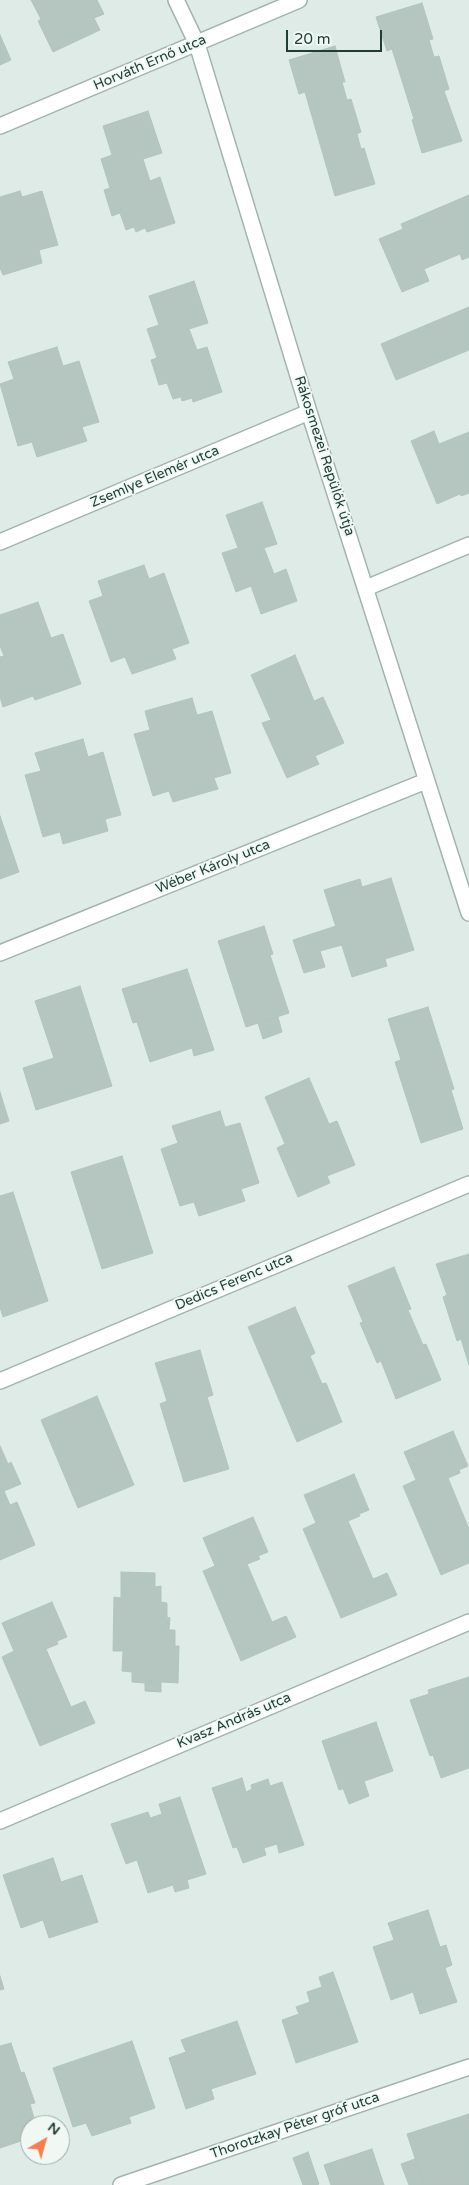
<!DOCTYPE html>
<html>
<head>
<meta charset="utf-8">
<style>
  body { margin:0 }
  #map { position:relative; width:469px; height:2185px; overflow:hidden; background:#dfebe6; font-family:"Varela Round",sans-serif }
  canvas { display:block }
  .north { position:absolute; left:20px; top:2115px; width:50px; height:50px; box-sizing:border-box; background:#f0f8f4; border:1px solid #9cada8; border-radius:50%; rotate:38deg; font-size:14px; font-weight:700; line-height:20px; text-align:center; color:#1f3c35 }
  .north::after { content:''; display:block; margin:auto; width:18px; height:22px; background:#fa7d4f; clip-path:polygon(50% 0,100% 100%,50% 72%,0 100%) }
  .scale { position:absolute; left:286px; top:30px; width:96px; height:22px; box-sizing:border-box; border:2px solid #1f3c35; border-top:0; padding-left:6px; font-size:15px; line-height:18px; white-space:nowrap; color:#1f3c35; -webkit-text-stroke:4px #f0f8f4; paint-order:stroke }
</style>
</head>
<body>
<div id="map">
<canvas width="469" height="2185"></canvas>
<div class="north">N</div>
<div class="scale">20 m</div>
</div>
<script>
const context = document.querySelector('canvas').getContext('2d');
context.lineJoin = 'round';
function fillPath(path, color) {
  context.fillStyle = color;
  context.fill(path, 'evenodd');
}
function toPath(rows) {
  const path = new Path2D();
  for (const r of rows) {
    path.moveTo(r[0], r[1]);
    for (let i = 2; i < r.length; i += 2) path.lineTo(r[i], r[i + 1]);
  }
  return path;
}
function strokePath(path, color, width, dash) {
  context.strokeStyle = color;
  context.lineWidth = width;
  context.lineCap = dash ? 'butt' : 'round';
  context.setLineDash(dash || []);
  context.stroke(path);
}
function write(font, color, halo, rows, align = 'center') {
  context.font = font + ' "Varela Round",sans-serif';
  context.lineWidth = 4;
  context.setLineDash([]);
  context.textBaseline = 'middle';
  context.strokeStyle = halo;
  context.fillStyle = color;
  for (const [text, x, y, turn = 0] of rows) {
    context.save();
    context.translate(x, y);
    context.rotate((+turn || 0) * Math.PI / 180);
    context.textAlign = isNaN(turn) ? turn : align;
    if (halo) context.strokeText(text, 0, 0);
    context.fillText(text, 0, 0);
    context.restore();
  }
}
const building = toPath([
  [31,0,97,0,104,14,94,18,100,30,53,52,38,21,41,19,31,0],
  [422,3,433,39,429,40,434,57,439,56,449,89,444,91,462,141,422,153,412,120,414,119,392,49,387,51,376,17,422,3],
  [0,35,11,60,0,65,0,35],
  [335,46,345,82,342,82,347,100,351,99,361,132,357,134,361,149,364,148,375,184,335,196,305,92,299,94,289,60,335,46],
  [148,111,162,153,143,159,150,181,160,177,175,223,147,232,145,228,136,232,134,227,126,230,120,213,112,216,104,190,110,188,101,159,112,155,103,126,148,111],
  [20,191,22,197,42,191,58,245,39,250,42,263,3,275,0,268,0,197,20,191],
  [469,195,469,257,462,260,460,254,424,269,429,281,402,292,379,239,403,229,401,224,469,195],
  [194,281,208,323,189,329,197,350,207,347,222,392,193,402,192,398,182,401,181,397,173,399,167,383,159,385,151,360,157,358,147,329,159,325,149,296,194,281],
  [469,307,469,350,396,380,381,344,469,307],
  [57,347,63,366,79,361,99,422,82,427,87,441,37,457,32,442,18,446,0,384,14,379,8,362,57,347],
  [434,431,439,444,469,432,469,493,461,496,460,494,437,504,411,441,434,431],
  [262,502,277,544,264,548,274,574,286,569,297,601,261,614,251,586,236,592,222,553,238,548,226,515,262,502],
  [144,565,149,579,164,573,189,643,172,649,176,659,132,674,125,657,111,662,89,601,103,596,98,581,144,565],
  [38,602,51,638,63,634,81,684,35,700,33,696,3,707,0,697,0,657,4,656,0,646,0,615,38,602],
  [295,655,314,701,323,697,344,743,315,756,319,764,287,778,262,723,271,720,251,675,295,655],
  [192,698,197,715,212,711,231,773,214,778,218,789,173,802,169,791,153,796,134,734,150,730,145,711,192,698],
  [83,739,88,757,103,752,121,815,105,819,108,831,63,844,60,832,43,837,25,775,41,771,35,753,83,739],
  [0,816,19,872,0,879,0,816],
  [391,878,414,950,385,959,387,966,352,977,324,890,360,879,362,887,391,878],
  [264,926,273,954,270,955,289,1013,246,1027,218,941,264,926],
  [336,926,342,945,320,951,325,967,304,973,293,940,336,926],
  [187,969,214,1050,194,1056,192,1048,150,1062,137,1022,133,1023,122,989,187,969],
  [80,986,112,1086,36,1110,23,1068,54,1058,35,1001,80,986],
  [428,1007,454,1089,451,1090,463,1129,421,1143,395,1062,401,1060,388,1019,428,1007],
  [278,1017,282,1032,263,1039,258,1023,278,1017],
  [309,1078,329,1124,337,1121,355,1165,327,1176,330,1183,298,1197,277,1148,285,1144,265,1097,309,1078],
  [0,1092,9,1121,0,1124,0,1092],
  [220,1111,225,1127,240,1123,259,1183,241,1189,245,1201,199,1216,194,1202,180,1206,161,1149,178,1143,172,1126,220,1111],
  [122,1156,153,1253,102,1269,71,1172,122,1156],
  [13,1192,48,1301,3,1317,0,1307,0,1196,13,1192],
  [469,1254,469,1365,461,1339,457,1341,443,1297,447,1295,436,1264,469,1254],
  [394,1267,411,1309,408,1310,423,1345,426,1344,441,1380,396,1399,381,1361,377,1363,360,1323,363,1322,348,1286,394,1267],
  [295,1307,315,1353,310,1356,322,1384,326,1383,342,1422,297,1442,248,1327,295,1307],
  [200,1350,213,1395,207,1397,229,1469,184,1482,160,1404,167,1401,155,1363,200,1350],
  [97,1396,134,1485,78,1508,41,1420,97,1396],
  [453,1431,468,1466,459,1470,460,1473,448,1478,469,1529,469,1563,441,1575,403,1486,416,1480,404,1452,453,1431],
  [0,1446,8,1464,11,1462,21,1484,4,1491,10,1505,17,1502,35,1545,0,1560,0,1446],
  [354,1474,369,1510,359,1514,360,1516,348,1521,373,1579,387,1573,397,1595,341,1618,303,1529,316,1523,304,1495,354,1474],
  [253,1517,268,1552,258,1556,260,1559,247,1564,272,1622,286,1616,296,1637,241,1661,203,1571,215,1566,203,1538,253,1517],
  [121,1572,155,1573,155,1587,161,1586,161,1602,167,1603,167,1617,170,1618,169,1630,175,1630,175,1646,179,1646,178,1683,161,1682,161,1692,145,1691,145,1683,132,1682,132,1672,122,1671,123,1651,113,1651,114,1597,121,1598,121,1572],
  [52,1602,67,1637,57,1641,58,1644,46,1649,71,1707,85,1701,95,1723,40,1746,2,1657,14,1651,2,1623,52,1602],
  [469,1677,469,1768,441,1778,433,1755,430,1756,410,1700,429,1694,428,1690,469,1677],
  [376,1722,393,1771,339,1790,322,1741,376,1722],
  [242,1778,246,1792,252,1789,251,1785,268,1779,270,1786,282,1782,304,1845,279,1853,277,1844,264,1848,266,1855,243,1863,237,1847,233,1848,212,1788,242,1778],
  [364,1781,369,1796,349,1804,343,1788,364,1781],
  [180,1797,206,1874,187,1880,189,1888,175,1892,173,1885,148,1893,137,1860,126,1864,111,1824,148,1812,150,1818,162,1814,159,1804,180,1797],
  [53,1858,61,1882,82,1875,98,1922,49,1938,43,1920,21,1928,3,1875,53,1858],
  [428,1910,440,1947,446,1945,452,1965,445,1968,457,2002,420,2014,413,1992,391,2000,373,1947,394,1940,388,1923,428,1910],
  [333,1972,358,2042,296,2063,282,2020,299,2014,296,2007,310,2002,307,1992,322,1987,319,1977,333,1972],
  [0,1976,4,1989,0,1990,0,1976],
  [237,2021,256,2074,211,2089,214,2099,186,2109,169,2058,186,2052,181,2040,237,2021],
  [132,2041,155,2108,129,2117,131,2123,92,2136,86,2123,73,2127,53,2068,132,2041],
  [11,2043,21,2073,24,2072,35,2103,30,2104,36,2125,30,2125,30,2138,0,2148,0,2046,11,2043],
  [469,2114,469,2185,424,2185,407,2134,469,2114],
  [372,2149,384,2185,331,2185,324,2165,372,2149],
  [308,2152,319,2184,317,2185,303,2185,293,2158,308,2152],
  [415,2159,424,2185,409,2185,401,2164,415,2159]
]);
const street = toPath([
  [176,0,197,44,309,412,469,913],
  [0,126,299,0],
  [0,542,309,412],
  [366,588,469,545],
  [0,953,426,781],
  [0,1381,469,1184],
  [0,1821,469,1622],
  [121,2185,469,2067]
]);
const streetNames = [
  ["Horváth Ernő utca",150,63,-23],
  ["Rákosmezei Repülők útja",324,456,72],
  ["Zsemlye Elemér utca",155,477,-23],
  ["Wéber Károly utca",213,867,-22],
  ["Dedics Ferenc utca",234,1282,-23],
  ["Kvasz András utca",234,1721,-23],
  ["Thorotzkay Péter gróf utca",295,2126,-19]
];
fillPath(building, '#b4c6bf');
strokePath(building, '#b1c5be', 1);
strokePath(street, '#a2b3ad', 18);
strokePath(street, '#fff', 15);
write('14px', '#1f3c35', '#f0f8f4', streetNames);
</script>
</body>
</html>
